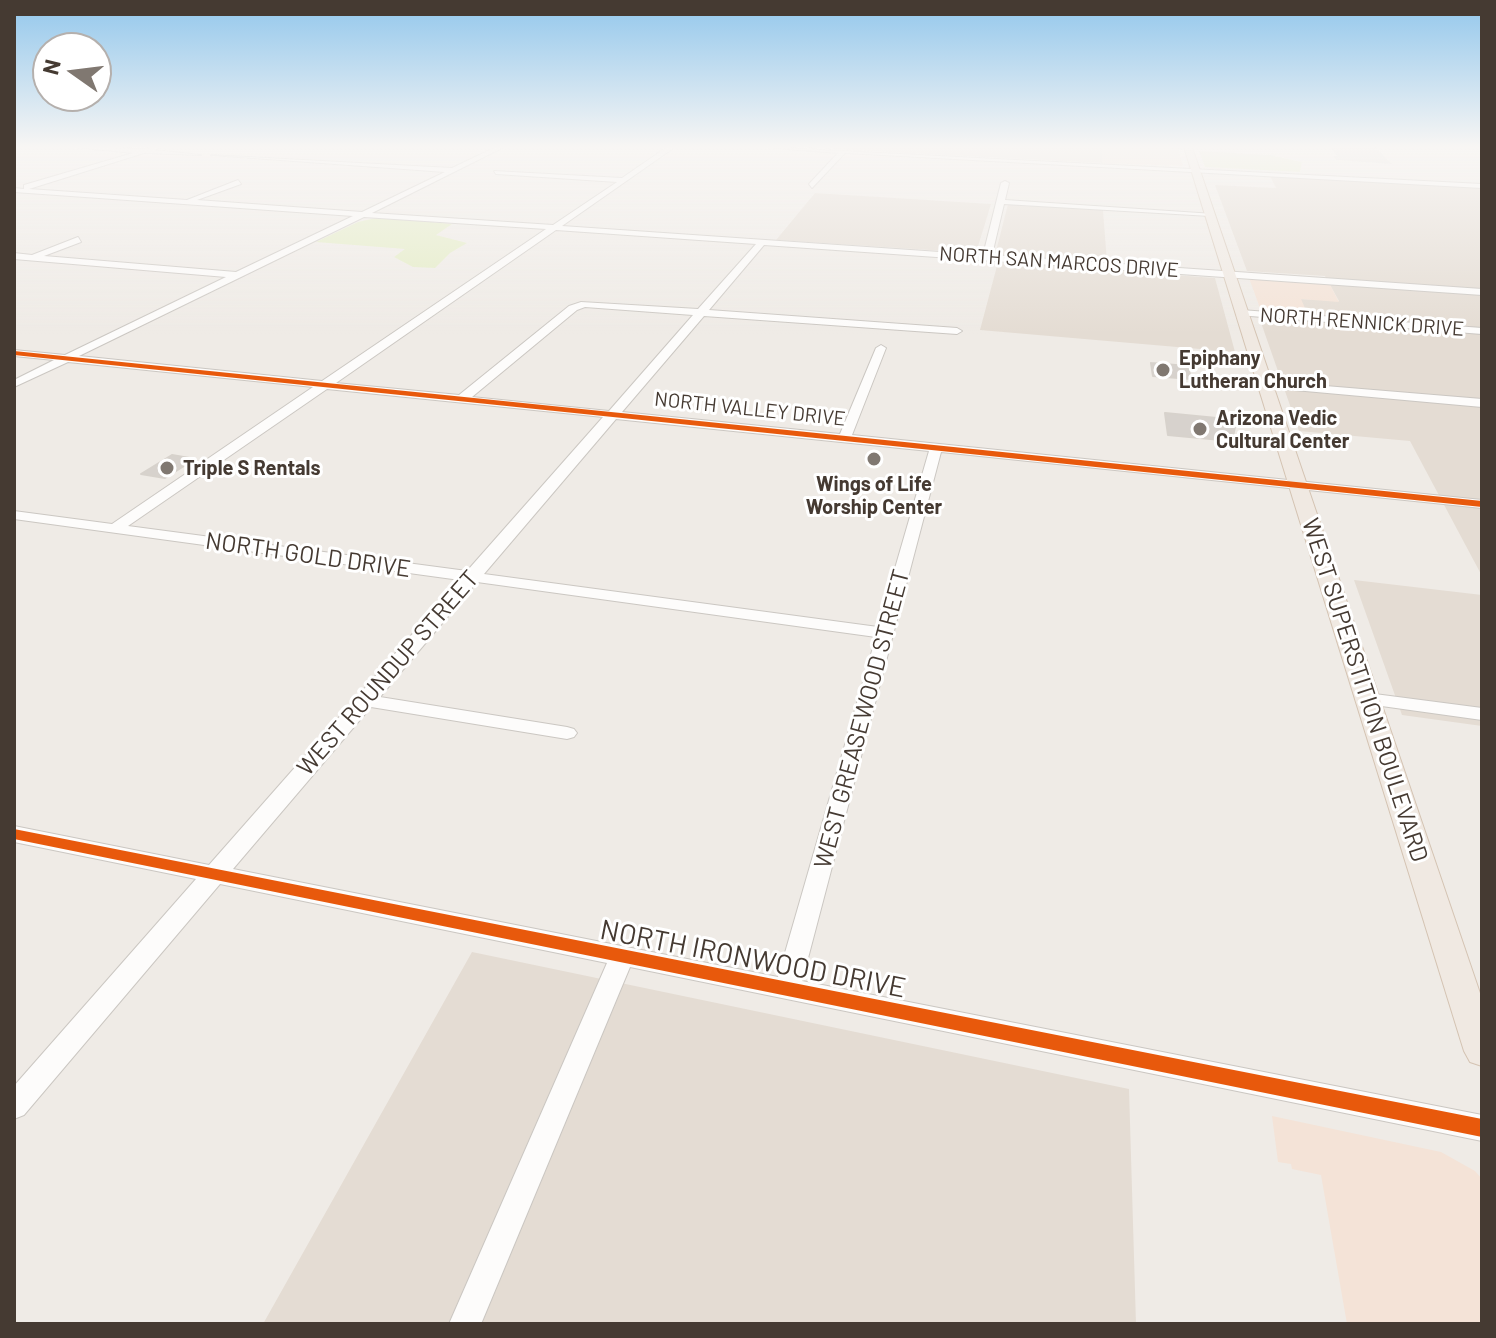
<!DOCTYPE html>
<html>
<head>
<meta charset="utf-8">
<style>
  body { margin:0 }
  #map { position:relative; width:1496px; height:1338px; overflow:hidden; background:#efebe6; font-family:Barlow,sans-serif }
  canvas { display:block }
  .frame { position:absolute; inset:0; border:16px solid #453a32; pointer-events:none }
  .north { position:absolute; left:32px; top:32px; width:80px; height:80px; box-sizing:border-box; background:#fff; border:2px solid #b5b0ad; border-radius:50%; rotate:284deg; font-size:22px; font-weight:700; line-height:32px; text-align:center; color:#453a32 }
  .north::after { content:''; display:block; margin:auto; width:28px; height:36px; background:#807871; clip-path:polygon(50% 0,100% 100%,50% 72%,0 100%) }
</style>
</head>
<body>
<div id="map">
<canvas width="1496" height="1338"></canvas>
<div class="frame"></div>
<div class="north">N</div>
</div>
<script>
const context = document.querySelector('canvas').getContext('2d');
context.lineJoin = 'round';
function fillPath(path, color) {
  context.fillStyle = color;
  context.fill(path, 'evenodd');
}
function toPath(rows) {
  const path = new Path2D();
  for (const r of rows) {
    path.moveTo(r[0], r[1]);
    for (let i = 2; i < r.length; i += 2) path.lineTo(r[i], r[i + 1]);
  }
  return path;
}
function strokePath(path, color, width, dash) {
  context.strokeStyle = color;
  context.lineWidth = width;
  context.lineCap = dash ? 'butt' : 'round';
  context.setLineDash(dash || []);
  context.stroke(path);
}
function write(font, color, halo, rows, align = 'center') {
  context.font = font + ' Barlow,sans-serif';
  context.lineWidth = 6;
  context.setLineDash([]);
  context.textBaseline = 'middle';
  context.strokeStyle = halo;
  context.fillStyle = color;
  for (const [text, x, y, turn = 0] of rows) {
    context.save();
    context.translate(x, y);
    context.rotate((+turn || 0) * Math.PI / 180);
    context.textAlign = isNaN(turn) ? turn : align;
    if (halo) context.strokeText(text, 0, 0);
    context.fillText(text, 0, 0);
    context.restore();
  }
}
const residential = toPath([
  [802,147,1102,147,1102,163,926,154],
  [1270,176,1482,188,1482,576,1410,441,1299,431,1259,317,1310,321,1300,299,1339,301,1325,276,1247,271,1215,185,1276,188],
  [815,193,991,204,976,253,776,240],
  [1008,204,1103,210,1107,262,995,255],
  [998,262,1215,278,1235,352,980,330],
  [1354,580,1482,595,1482,726,1402,715],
  [472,952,1129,1089,1136,1324,263,1324]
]);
const commercial = toPath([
  [1102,147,1178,147,1183,166,1102,163],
  [1249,278,1329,283,1339,302,1301,299,1308,315,1261,311],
  [1272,1116,1441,1152,1475,1171,1482,1179,1482,1324,1347,1324,1321,1175,1292,1169,1291,1164,1278,1162]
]);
const green = toPath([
  [1199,151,1270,155,1302,162,1300,172,1205,167],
  [380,217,452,224,436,235,467,243,450,253,435,268,413,267,394,257,405,249,316,242,358,222]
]);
const parking = toPath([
  [1330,147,1375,147,1392,164,1336,160,1333,156,1337,156]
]);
const building = toPath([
  [1151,363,1188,366,1191,379,1153,376,1151,363],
  [1165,413,1227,419,1229,427,1235,427,1232,441,1168,435,1165,413],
  [172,455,195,459,165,478,141,474,172,455]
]);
const minor = toPath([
  [74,147,143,149,161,147,154,150,201,155,144,153,29,189,187,200,238,180,241,184,197,200,362,212,445,172,211,155,452,168,496,147,504,147,372,213,553,225,617,182,496,174,494,171,622,178,667,147,675,147,562,226,983,255,1001,183,1005,181,1009,183,1005,200,1214,214,1210,216,1004,204,992,255,1482,289,1482,295,764,245,709,310,957,328,962,331,957,334,704,316,622,412,840,434,876,348,881,345,886,348,852,435,1482,500,1482,508,941,452,802,981,1482,1115,1482,1141,630,967,481,1324,449,1324,607,963,220,884,24,1115,14,1119,14,1086,196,879,14,842,14,826,209,865,460,580,14,519,14,511,112,524,313,387,68,362,14,387,14,380,54,360,14,356,14,350,65,355,226,277,14,259,14,253,32,255,78,237,81,242,44,256,236,272,353,216,14,192,14,188,24,189,24,185,133,153,74,147],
  [364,217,546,229,322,381,79,356,364,217],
  [556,230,756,244,698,309,581,302,569,306,459,395,336,383,556,230],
  [585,307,693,315,609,411,472,397,577,310,585,307],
  [327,389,603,417,467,571,128,526,327,389],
  [616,419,929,451,878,627,484,574,616,419],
  [477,582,876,637,778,977,233,869,371,707,567,739,574,737,577,733,574,729,567,727,380,697,477,582],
  [764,147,1482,184,1482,188,845,153,812,188,809,184,838,153,764,147],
  [1241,310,1482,328,1482,334,1237,315,1236,313,1241,310],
  [1265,381,1482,399,1482,407,1261,387,1261,383,1265,381],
  [1367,693,1482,708,1482,720,1360,703,1358,699,1367,693]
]);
const major = toPath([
  [1184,147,1192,147,1482,999,1482,1066,1470,1062,1464,1051,1184,147]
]);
const cycleway = toPath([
  [14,351,1482,501,1482,507,14,355,14,351],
  [14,829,1482,1119,1482,1137,14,839,14,829]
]);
const markers = [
  [1163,370,8,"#807871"],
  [1200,429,8,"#807871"],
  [874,459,8,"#807871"],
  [167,468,8,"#807871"]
];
const farStreetnames = [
  ["NORTH SAN MARCOS DRIVE",1059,262,4],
  ["NORTH RENNICK DRIVE",1362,322,4],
  ["NORTH VALLEY DRIVE",750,409,6]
];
const farPoinames = [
  ["Epiphany",1179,358],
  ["Lutheran Church",1179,381],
  ["Arizona Vedic",1216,418],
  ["Cultural Center",1216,441],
  ["Triple S Rentals",183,468],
  ["Wings of Life",874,484,"center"],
  ["Worship Center",874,507,"center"]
];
const streetNames = [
  ["NORTH GOLD DRIVE",308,555,8],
  ["WEST ROUNDUP STREET",388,673,-49],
  ["WEST SUPERSTITION BOULEVARD",1365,690,72],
  ["WEST GREASEWOOD STREET",862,719,-75]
];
const nearStreetnames = [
  ["NORTH IRONWOOD DRIVE",753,959,11]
];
fillPath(residential, '#e4dcd3');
fillPath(commercial, '#f4e3d7');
fillPath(green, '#e3ecc3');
fillPath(parking, '#dedad6');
fillPath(building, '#d7d2cd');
strokePath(building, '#d7d2cc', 2);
strokePath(minor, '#cbc7c2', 2);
strokePath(major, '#d4c3b2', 2);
fillPath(minor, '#fdfcfb');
fillPath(major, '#f0e9e2');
fillPath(cycleway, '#e8590c');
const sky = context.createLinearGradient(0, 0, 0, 334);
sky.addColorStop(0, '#92c7ec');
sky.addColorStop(0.44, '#f8f6f4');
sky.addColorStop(1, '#f8f6f400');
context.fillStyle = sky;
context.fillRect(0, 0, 1496, 334);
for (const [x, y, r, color] of markers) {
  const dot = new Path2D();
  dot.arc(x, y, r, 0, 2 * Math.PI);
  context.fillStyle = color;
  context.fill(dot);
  strokePath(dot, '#fff', 3);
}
write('20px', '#453a32', '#fff', farStreetnames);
write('bold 20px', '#453a32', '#fff', farPoinames, 'left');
write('24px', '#453a32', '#fff', streetNames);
write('28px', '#453a32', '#fff', nearStreetnames);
</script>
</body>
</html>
